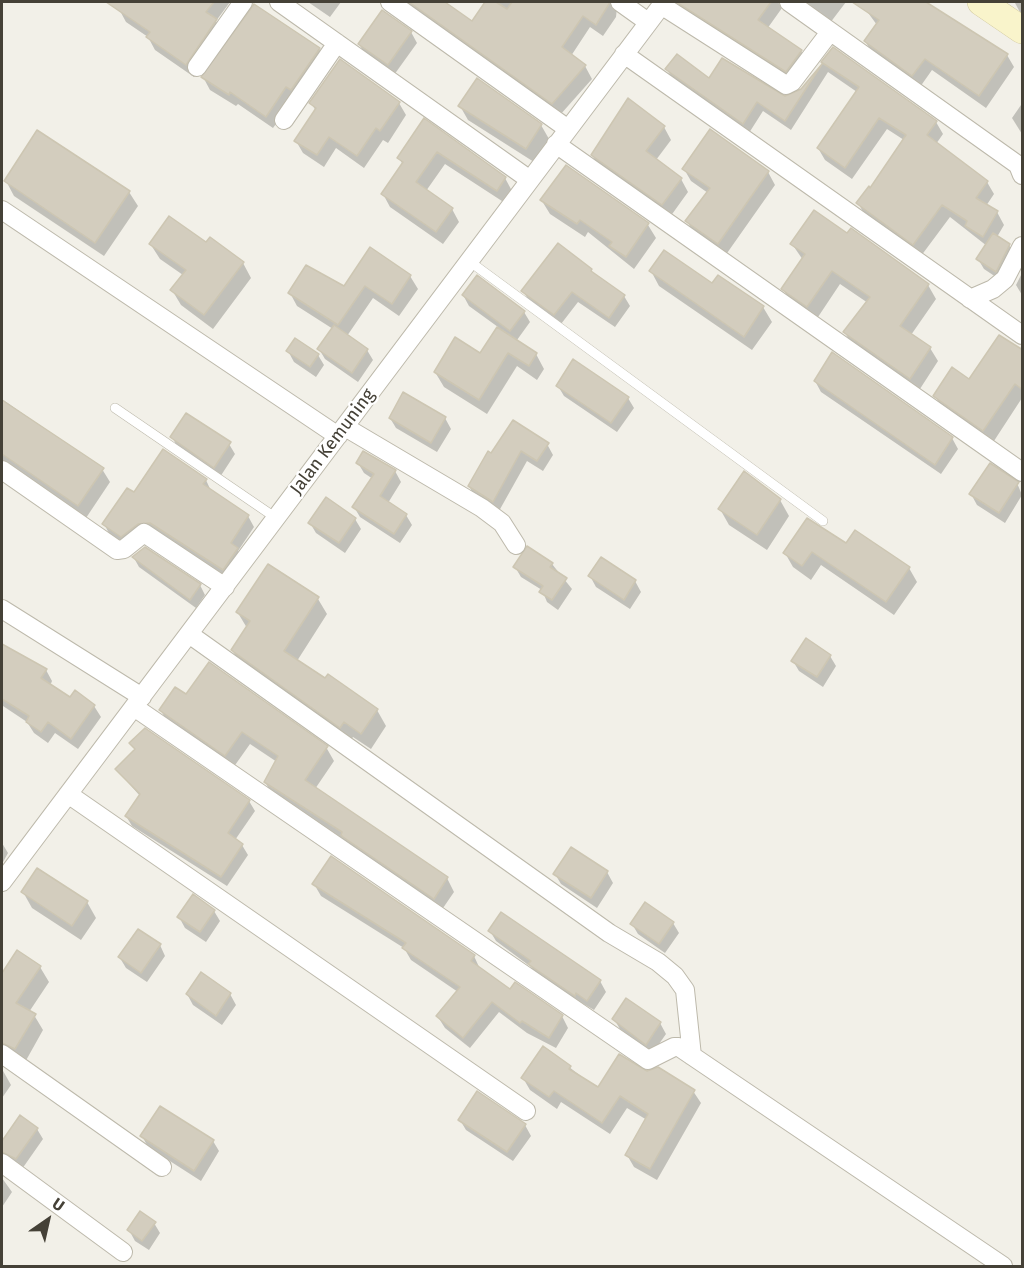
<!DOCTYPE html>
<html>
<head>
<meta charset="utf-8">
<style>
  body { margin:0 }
  #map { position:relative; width:1024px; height:1268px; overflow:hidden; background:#f2f0e8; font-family:"Fira Sans",sans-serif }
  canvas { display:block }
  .frame { position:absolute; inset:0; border:3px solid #454137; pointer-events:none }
  .north { position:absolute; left:18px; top:1190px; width:60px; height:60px; -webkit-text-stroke:4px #fff; paint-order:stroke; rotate:34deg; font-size:16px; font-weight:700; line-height:24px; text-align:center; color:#454137 }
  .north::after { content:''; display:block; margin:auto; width:21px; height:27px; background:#454137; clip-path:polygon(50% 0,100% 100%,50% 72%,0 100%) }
</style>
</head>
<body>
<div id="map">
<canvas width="1024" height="1268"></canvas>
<div class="frame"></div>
<div class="north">U</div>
</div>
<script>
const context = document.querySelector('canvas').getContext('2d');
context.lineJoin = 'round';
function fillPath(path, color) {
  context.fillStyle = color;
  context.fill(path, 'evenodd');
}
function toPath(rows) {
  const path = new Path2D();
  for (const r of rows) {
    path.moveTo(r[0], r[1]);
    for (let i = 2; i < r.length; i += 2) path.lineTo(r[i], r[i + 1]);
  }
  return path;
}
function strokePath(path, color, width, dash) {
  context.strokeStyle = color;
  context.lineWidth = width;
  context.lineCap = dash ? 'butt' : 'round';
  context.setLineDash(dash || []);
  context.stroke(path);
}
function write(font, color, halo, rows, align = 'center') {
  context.font = font + ' "Fira Sans",sans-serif';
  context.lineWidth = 4.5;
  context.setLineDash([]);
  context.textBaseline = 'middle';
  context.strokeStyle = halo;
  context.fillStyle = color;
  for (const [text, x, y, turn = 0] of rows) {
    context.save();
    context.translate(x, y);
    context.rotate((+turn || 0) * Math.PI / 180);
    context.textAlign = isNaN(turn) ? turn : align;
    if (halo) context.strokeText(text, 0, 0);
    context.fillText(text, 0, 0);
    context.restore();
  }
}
const shadow = toPath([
  [125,2,230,2,216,21,223,33,194,77,155,50,148,37,126,22,119,9],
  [308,2,341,2,330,17],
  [402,2,443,2,473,23,487,2,630,2,617,8,616,17,603,36,590,27,571,56,585,66,592,79,560,115],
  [677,2,778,2,782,8,767,29,801,51,808,64,793,83,684,13],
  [797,2,846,2,830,23],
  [870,2,930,2,928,4,1007,55,1014,67,986,108,932,70,920,87,873,54,865,41,877,25,866,10],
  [1016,2,1022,2,1022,16,1015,3],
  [411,32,417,43,394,75,365,54,359,44],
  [319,49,326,61,294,99,273,128,238,104,236,106,210,90,203,77],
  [823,63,936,122,943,134,936,144,987,182,994,194,986,206,997,212,1004,225,997,237,1009,245,1015,256,1002,281,984,269,978,259,987,246,950,217,921,256,865,215,858,203,871,190,904,140,887,129,852,179,825,160,818,148,857,92,828,72,791,130,763,111,749,133,673,79,667,70,786,98,802,90],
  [311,103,399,103,406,115,388,143,383,140,364,168,336,148,324,167,303,153,296,141,316,111],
  [1021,105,1022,106,1022,134,1012,118],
  [460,106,541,125,549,139,534,162,468,120],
  [424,120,505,178,512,191,505,203,445,164,426,191,452,209,459,222,443,244,390,207,383,194,403,165,399,158],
  [664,127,671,140,656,160,681,179,688,192,670,217,600,168,592,155],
  [711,131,768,172,775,185,725,256,694,234,687,221,708,193,691,181,684,169],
  [567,167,648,225,656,238,634,269,588,232,585,237,550,214,542,201],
  [6,181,129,192,138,206,104,256,14,196],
  [206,244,243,263,251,278,213,329,181,305,172,290,183,275,160,259,151,245],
  [792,244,928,285,936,299,911,335,930,348,938,361,918,392,853,346,845,333,868,303,840,284,816,320,791,303,783,289,803,260],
  [370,249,410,276,418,289,399,316,373,298,347,336,367,350,373,360,358,382,325,359,319,349,333,329,297,306,290,293,344,288],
  [591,270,594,276,624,296,630,306,615,327,578,302,561,324,529,301,523,291],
  [651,271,713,285,718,277,763,307,772,322,752,350,659,286],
  [1022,273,1022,295,1016,285],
  [463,295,524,312,530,322,517,340,536,354,544,369,537,380,517,366,487,414,444,387,435,372,481,355,498,327,469,306],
  [288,351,318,355,324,365,316,377,294,362],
  [1022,352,1022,398,992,444,943,410,935,396],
  [833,354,952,438,958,449,941,474,821,392,815,381],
  [558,386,628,398,634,408,617,432,564,396],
  [2,399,102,469,110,482,86,518,2,461],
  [390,418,445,418,451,429,437,452,396,428],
  [172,437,229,444,235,454,220,477,178,448],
  [547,444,553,455,543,471,527,461,499,511,475,497,469,486,492,455],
  [358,463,395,471,401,482,388,503,406,515,412,525,400,543,360,517,354,507,373,479,364,473],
  [206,480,211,491,248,516,254,527,238,551,243,559,229,579,157,533,127,547,110,535,104,524,134,494],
  [1017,483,1022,495,1005,523,977,505,971,494],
  [780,500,789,516,767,550,729,525,720,509],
  [355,519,361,529,345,553,316,533,310,523],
  [847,545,909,568,917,582,894,615,821,565,811,580,793,567,785,553],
  [134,558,200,585,205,595,196,608,139,567],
  [601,559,635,581,641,592,630,609,596,587,590,576],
  [552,564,572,589,558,610,547,602,542,590,521,577,515,567],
  [268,566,318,599,327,614,297,661,377,710,386,726,371,749,353,737,349,743,242,666,232,650,247,628,238,613],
  [2,646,46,670,52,681,50,686,70,699,94,706,101,717,78,749,55,733,48,743,34,733,27,722,3,706],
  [830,656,836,666,823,687,799,671,793,661],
  [186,696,326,747,334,761,315,789,447,878,454,892,441,911,273,796,265,782,277,762,250,744,233,768,169,724,161,711],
  [131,743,249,801,255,811,235,840,242,845,248,855,227,886,132,826,126,816,140,796,116,769,135,750],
  [2,843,8,853,2,864],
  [607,872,613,883,597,908,561,884,555,874],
  [314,884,474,956,480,969,510,991,562,1016,568,1028,556,1048,527,1033,499,1012,470,1048,445,1028,438,1017,458,992,411,960,404,948,321,896],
  [23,892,87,902,96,918,81,940,32,908],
  [214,911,220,921,206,942,185,928,179,917],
  [673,923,679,933,665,953,638,934,632,924],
  [490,931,600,981,606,992,594,1010,582,1003,581,1005,536,975,531,967,496,941],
  [160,945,165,956,147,982,126,968,120,958],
  [40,967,49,982,29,1012,34,1015,43,1030,24,1064,2,1063,2,995,8,984],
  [187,994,230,994,236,1005,222,1025,193,1005],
  [614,1019,660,1023,666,1034,652,1054,620,1029],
  [544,1048,598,1089,646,1073,693,1091,701,1103,657,1180,634,1167,627,1155,647,1120,627,1108,610,1134,561,1102,557,1109,530,1090,523,1078],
  [2,1069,11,1085,2,1098],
  [477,1093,525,1125,531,1136,513,1161,466,1130,460,1120],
  [20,1117,37,1129,43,1139,22,1169,2,1166,2,1144],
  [142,1136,213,1141,219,1151,201,1181,148,1147],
  [2,1178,12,1192,2,1207],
  [154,1223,160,1233,149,1250,135,1241,129,1230]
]);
const building = toPath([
  [106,2,214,2,206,12,217,19,186,65,146,37,150,32,106,2],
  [409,2,445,2,472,21,485,2,496,2,507,9,512,2,609,2,609,4,596,25,583,16,562,47,586,65,552,104,409,2],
  [676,2,771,2,758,20,802,50,786,72,676,2],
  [852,2,926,2,1008,54,979,96,925,59,912,76,864,41,879,20,852,2],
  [254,4,320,48,291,90,286,87,266,117,230,92,229,95,201,77,254,4],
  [382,10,412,31,388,65,358,44,382,10],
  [833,47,937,121,927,135,988,181,976,198,998,211,983,237,965,226,967,221,942,205,913,245,856,203,869,186,870,188,906,135,879,118,845,168,817,148,859,87,821,62,833,47],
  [677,54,709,78,722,58,785,96,801,89,822,64,785,121,757,102,743,124,665,69,677,54],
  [340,59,400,102,380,131,376,128,357,156,329,137,317,155,294,141,316,108,309,103,340,59],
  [477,78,542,124,526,149,458,106,477,78],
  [628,98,665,126,646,151,682,178,662,205,591,155,628,98],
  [424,118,506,177,497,191,437,152,416,182,453,208,436,232,381,194,403,162,397,158,424,118],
  [710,129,769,171,718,244,685,221,710,188,682,169,710,129],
  [37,130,130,191,95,243,4,181,37,130],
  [566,165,649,223,626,257,609,246,612,242,580,220,577,224,540,200,566,165],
  [814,210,847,233,851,228,929,284,900,326,931,347,910,379,843,332,870,297,832,271,807,307,781,289,805,254,790,244,814,210],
  [169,216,206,242,210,237,244,262,204,315,170,290,186,270,149,244,169,216],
  [993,233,1010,244,996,272,976,259,993,233],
  [558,243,592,269,591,271,625,295,609,318,572,292,554,315,521,291,558,243],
  [370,247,411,275,392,304,365,286,338,325,288,293,306,265,344,286,370,247],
  [664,250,712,283,718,275,764,306,744,337,649,271,664,250],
  [477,275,525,311,510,331,462,295,477,275],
  [334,325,368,349,352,373,317,349,334,325],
  [497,327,537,353,529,366,508,353,479,400,434,372,455,337,480,353,497,327],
  [999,335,1023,350,1023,390,1015,384,983,431,933,396,952,367,969,379,999,335],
  [295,338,319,354,310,367,286,351,295,338],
  [832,352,953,437,935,465,814,381,832,352],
  [573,359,629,397,611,423,556,386,573,359],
  [403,392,446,417,431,443,389,418,403,392],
  [2,400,104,468,78,506,2,454,2,400],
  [186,413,231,442,214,468,170,437,186,413],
  [513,420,549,443,537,461,521,451,493,502,468,486,488,451,491,453,513,420],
  [163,449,207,479,203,484,249,515,231,543,238,548,223,570,150,523,138,524,121,537,102,524,127,488,134,492,163,449],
  [363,451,396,470,380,496,407,514,394,534,352,507,374,474,356,463,363,451],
  [990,463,1019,482,999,513,969,494,990,463],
  [744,471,781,499,757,535,718,509,744,471],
  [326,497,356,518,339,543,308,523,326,497],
  [807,518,846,543,855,530,910,567,886,602,812,552,802,566,783,553,807,518],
  [527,546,553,563,550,567,567,578,552,600,539,592,543,586,513,567,527,546],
  [145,547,201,584,190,600,132,557,145,547],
  [601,557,636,580,624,600,588,576,601,557],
  [268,564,319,597,284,651,325,678,328,674,378,709,361,734,344,722,340,728,231,650,250,621,236,612,268,564],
  [806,638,831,655,817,677,791,661,806,638],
  [2,644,47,669,41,678,70,697,75,690,95,705,71,739,48,722,41,732,26,722,29,716,2,699,2,644],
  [209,662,328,746,305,780,448,877,434,899,343,837,341,835,342,832,264,782,278,756,242,732,225,756,159,710,175,687,186,694,209,662],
  [145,728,250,800,228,833,243,844,221,877,125,816,140,794,115,769,135,749,129,743,145,728],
  [571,847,608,871,591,898,553,874,571,847],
  [331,856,475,955,471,961,510,989,515,982,563,1015,549,1038,522,1021,520,1023,492,1002,463,1038,436,1016,460,987,402,948,406,943,312,884,331,856],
  [37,868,88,901,72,926,21,892,37,868],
  [193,894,215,910,200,932,177,917,193,894],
  [645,902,674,922,659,944,630,924,645,902],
  [501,912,601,980,587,1001,576,993,575,996,528,964,531,961,488,931,501,912],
  [138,929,161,944,141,973,118,957,138,929],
  [17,950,41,966,16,1003,36,1014,15,1049,2,1043,2,973,17,950],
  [201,972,231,993,216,1016,186,994,201,972],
  [626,998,661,1022,646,1045,612,1019,626,998],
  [543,1046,571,1066,569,1069,598,1087,619,1054,647,1071,658,1067,695,1090,650,1169,625,1155,648,1114,620,1096,602,1123,554,1091,549,1097,521,1078,543,1046],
  [477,1091,526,1124,507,1152,458,1120,477,1091],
  [160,1106,214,1140,194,1171,140,1136,160,1106],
  [20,1115,38,1128,16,1159,2,1152,2,1141,20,1115],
  [140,1211,156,1222,142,1241,127,1230,140,1211]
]);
const lane = toPath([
  [469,261,823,521],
  [115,408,276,518]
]);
const street = toPath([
  [279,2,530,180],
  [390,2,568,129],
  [620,2,648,22],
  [789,2,1018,165,1022,175],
  [661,5,786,85,792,82,830,32],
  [624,54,1022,335],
  [197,67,243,2],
  [284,120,337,43],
  [556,144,1022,472],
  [2,210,338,436],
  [970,299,993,289,1005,279,1022,246],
  [345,427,482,508,502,523,516,545],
  [2,470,117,550,124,549,144,533,225,587],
  [2,609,142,697],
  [189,634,609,933,658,962,675,976,685,990,692,1056],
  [134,707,648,1060,674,1047,679,1047,1003,1266],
  [68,794,526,1111],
  [2,882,664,2],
  [2,1054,162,1167],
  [2,1163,123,1252]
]);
const secondary = toPath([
  [981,2,1022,30]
]);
const streetNames = [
  ["Jalan Kemuning",333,442,-53]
];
fillPath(shadow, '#0003');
fillPath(building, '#d3cdbe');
strokePath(building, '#cdc6b2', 1.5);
strokePath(lane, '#bdb9ab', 10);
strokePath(street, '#bdb9ab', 20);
strokePath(secondary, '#cec69b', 28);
strokePath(lane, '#fff', 9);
strokePath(street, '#fff', 18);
strokePath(secondary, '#f9f4cb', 27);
write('18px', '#454137', '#fff', streetNames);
</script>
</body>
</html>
